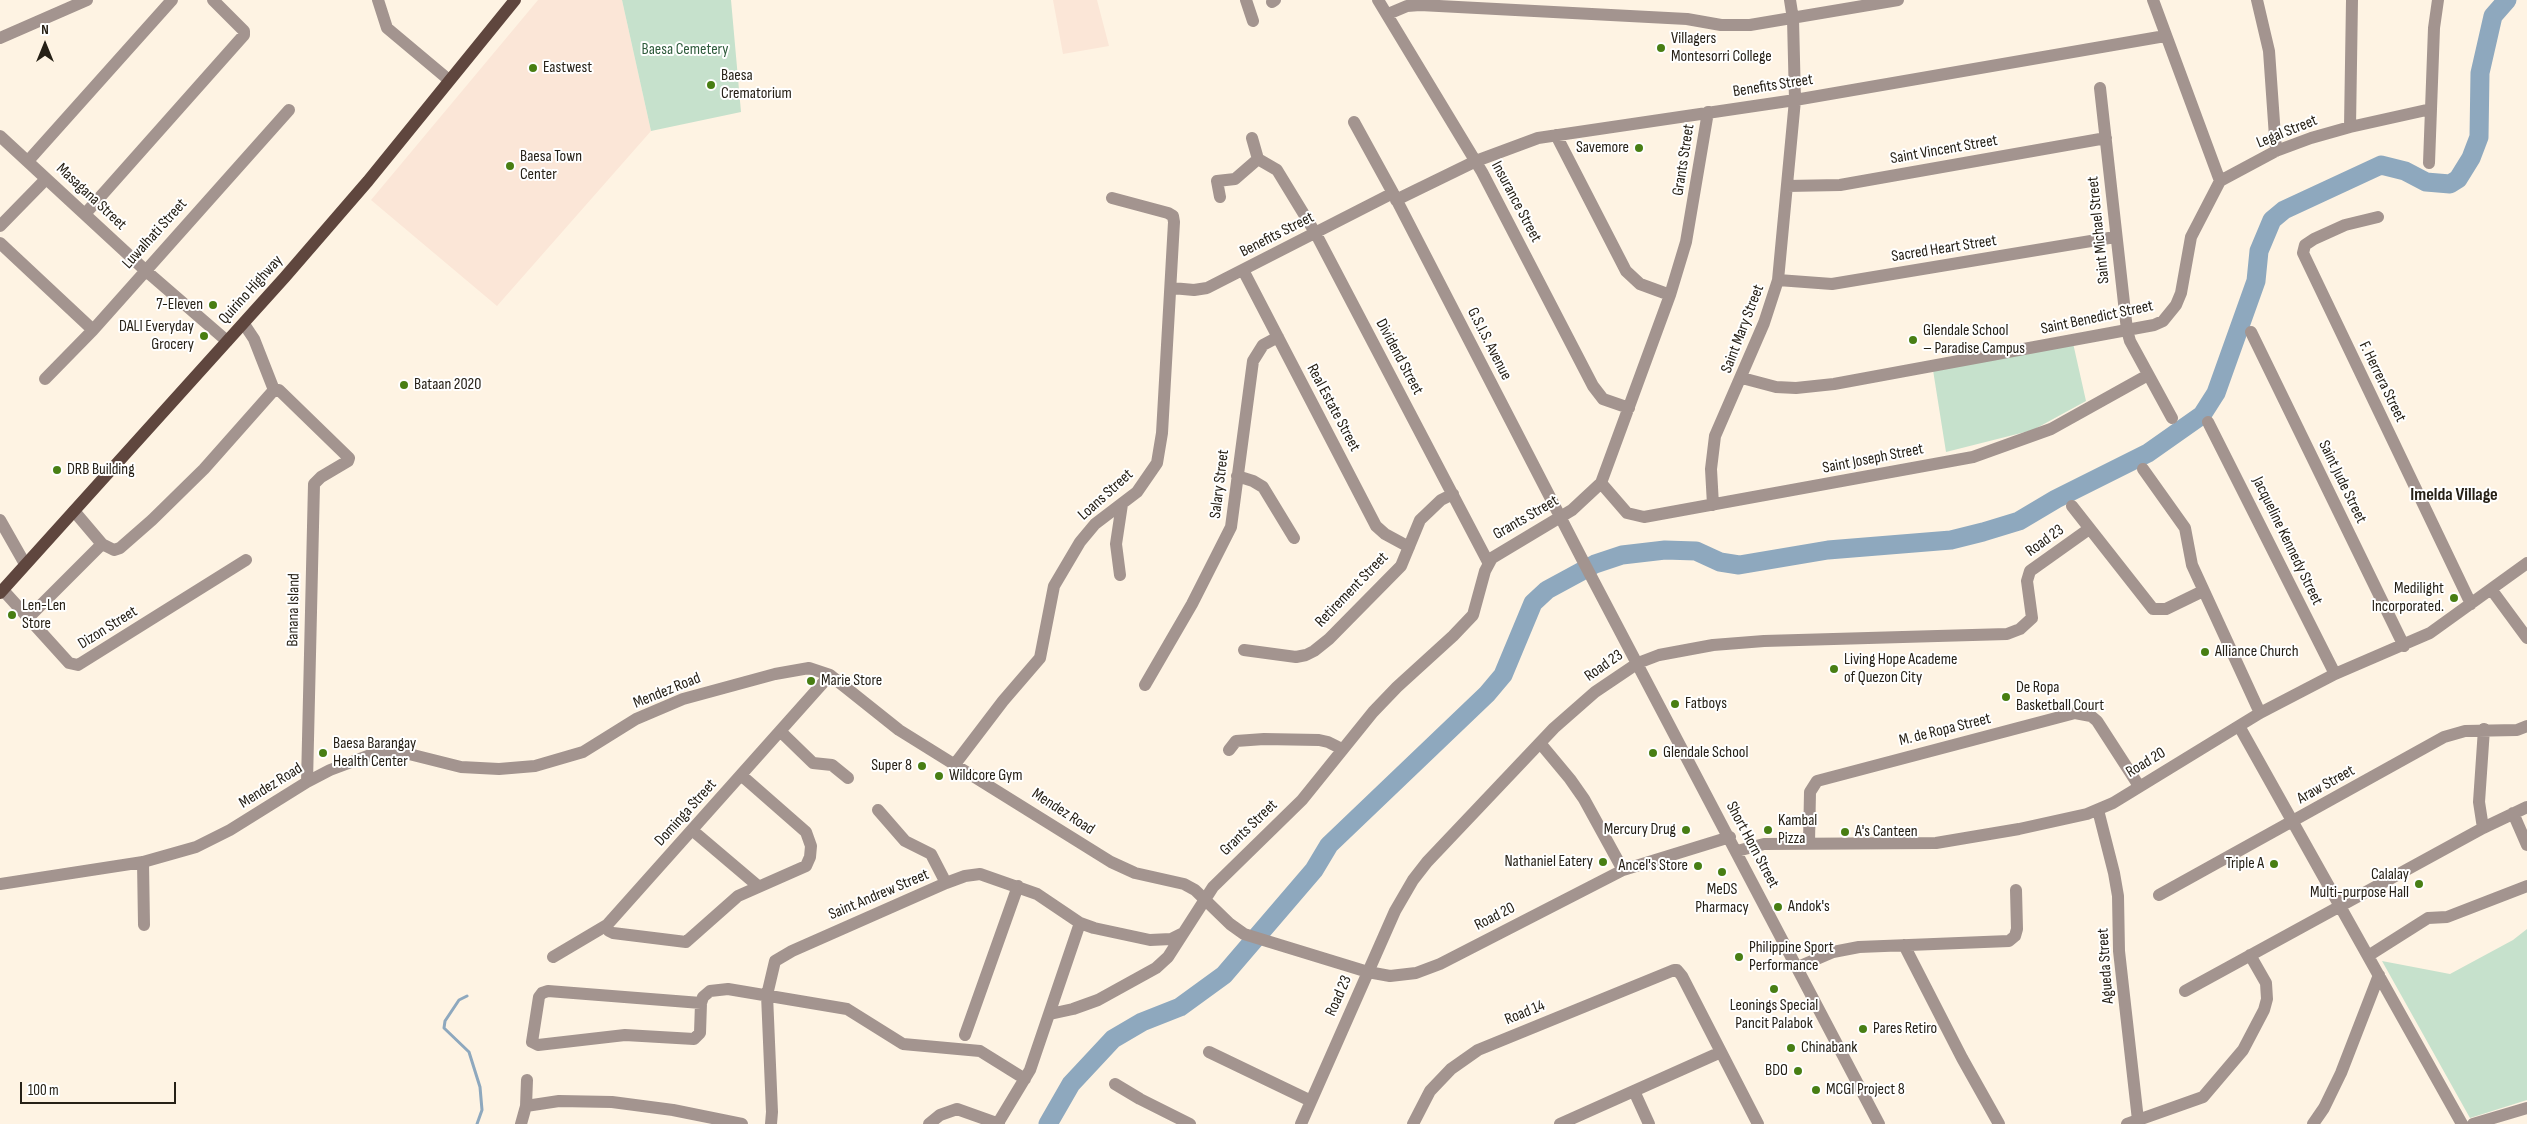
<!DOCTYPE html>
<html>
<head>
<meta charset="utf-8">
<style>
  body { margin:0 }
  #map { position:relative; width:2527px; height:1124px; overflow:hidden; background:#fef3e3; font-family:"Sofia Sans Condensed",sans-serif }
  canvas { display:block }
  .north { position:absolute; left:20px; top:20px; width:50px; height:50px; -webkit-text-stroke:4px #fff; paint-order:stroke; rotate:0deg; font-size:14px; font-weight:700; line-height:20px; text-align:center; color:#262016 }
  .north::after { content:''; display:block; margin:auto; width:18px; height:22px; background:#262016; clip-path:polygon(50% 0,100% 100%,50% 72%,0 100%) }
  .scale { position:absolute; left:20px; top:1082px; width:156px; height:22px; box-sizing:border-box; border:2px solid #262016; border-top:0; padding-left:6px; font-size:15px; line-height:18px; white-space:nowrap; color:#262016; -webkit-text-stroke:4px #fff; paint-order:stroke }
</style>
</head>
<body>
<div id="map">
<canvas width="2527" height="1124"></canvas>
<div class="north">N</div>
<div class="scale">100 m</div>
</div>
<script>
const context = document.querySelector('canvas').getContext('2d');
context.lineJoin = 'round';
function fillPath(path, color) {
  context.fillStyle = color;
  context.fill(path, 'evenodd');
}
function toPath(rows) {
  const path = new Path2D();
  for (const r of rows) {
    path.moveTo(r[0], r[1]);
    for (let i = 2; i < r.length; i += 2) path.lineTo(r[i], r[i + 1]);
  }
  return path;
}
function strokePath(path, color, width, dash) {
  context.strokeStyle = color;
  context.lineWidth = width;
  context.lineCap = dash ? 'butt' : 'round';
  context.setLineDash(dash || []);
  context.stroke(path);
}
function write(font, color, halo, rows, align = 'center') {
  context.font = font + ' "Sofia Sans Condensed",sans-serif';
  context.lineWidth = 4;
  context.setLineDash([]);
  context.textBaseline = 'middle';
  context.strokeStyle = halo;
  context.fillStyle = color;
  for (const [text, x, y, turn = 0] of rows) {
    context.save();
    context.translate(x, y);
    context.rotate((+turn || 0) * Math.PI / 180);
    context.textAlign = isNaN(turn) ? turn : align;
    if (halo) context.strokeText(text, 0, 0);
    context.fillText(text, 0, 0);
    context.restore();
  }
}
const commercial = toPath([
  [538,0,622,0,651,131,497,306,371,200],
  [1053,0,1097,0,1109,46,1063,54]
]);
const green = toPath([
  [622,0,731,0,741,112,651,131],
  [2073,343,2086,401,2033,430,1946,452,1933,370],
  [2527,929,2527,1100,2470,1118,2382,961,2450,974,2513,940]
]);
const stream = toPath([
  [467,996,459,1000,445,1021,444,1028,469,1052,480,1087,482,1110,477,1124]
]);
const river = toPath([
  [1048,1124,1071,1084,1113,1039,1142,1022,1180,1007,1224,975,1314,870,1329,845,1487,694,1503,675,1533,603,1547,590,1595,564,1622,555,1665,550,1696,551,1720,562,1739,565,1828,550,1951,540,1983,532,2019,521,2056,499,2148,453,2202,415,2216,393,2256,281,2259,251,2272,220,2284,210,2381,165,2405,171,2426,182,2450,184,2458,179,2471,158,2479,137,2480,73,2493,16,2507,0]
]);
const minor = toPath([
  [378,0,387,28,449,80],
  [1246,0,1253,21],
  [1378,0,1482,172,1593,386,1603,399,1629,408],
  [2153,0,2220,181],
  [2257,0,2269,51,2276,151],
  [1272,2,1275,0],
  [1388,14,1407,6,1420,5,1687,19,1721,25,1750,25,1898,0],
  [0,38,87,0],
  [2100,88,2127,330,2130,341,2172,418],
  [1354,122,1393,193,1582,559,1879,1124],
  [2350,127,2352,0],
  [1556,135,1626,271,1640,284,1670,295],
  [0,136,145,270,227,341],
  [1258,159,1277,170,1316,234,1488,562],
  [28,161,172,0],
  [2429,163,2434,28,2438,0],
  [1787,186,1840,185,2106,138],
  [1220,197,1217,181,1235,179,1258,159,1252,138],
  [1396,200,1476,161,1538,138,1795,100,2165,36],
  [85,214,244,35,244,31,213,0],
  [2378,217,2345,225,2314,239,2305,245,2303,253,2471,604],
  [0,226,46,179],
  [0,243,93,330],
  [1243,270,1376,526,1385,534,1409,547],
  [1778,280,1832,284,2115,237],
  [1172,288,1194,290,1207,288,1393,193],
  [244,324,254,339,274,390,279,390,349,458,348,461,321,477,314,484,307,782],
  [2251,332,2404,646],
  [1742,378,1776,387,1796,388,1834,384,2154,325,2163,321,2176,305,2181,293,2191,237,2220,181,2276,151,2311,138,2350,127,2431,109],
  [45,379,93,330,289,110],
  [2208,422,2335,674],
  [2143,469,2185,528,2192,565,2260,713],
  [1237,476,1253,481,1263,487,1294,538],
  [1601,483,1627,513,1644,517,1973,457,2051,429,2148,375],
  [1713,505,1711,469,1715,436,1764,323,1778,280,1795,100,1793,19,1790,0],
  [2072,506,2153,609,2166,609,2203,591],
  [74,511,102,544,114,550,120,548,152,520,204,469,274,390],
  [0,520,25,564],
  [1120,575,1116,544,1122,504],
  [2491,589,2527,638],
  [3,590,69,663,78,665,246,560],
  [27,619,102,544],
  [1244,650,1296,657,1306,655,1314,651,1329,639,1401,566,1420,520,1441,500,1453,494],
  [1145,685,1192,604,1231,527,1253,361,1263,345,1278,337],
  [2239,726,2462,1124],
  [780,731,813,763,832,765,848,778],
  [1540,743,1570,779,1584,799,1623,870],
  [1229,750,1236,741,1264,739,1319,740,1328,742,1342,749],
  [955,764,1003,701,1040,658,1054,586,1080,542,1095,524,1137,492,1157,463,1162,433,1174,222,1173,216,1168,213,1112,198],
  [878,810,905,841,931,854,946,883],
  [2098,810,2114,873,2118,896,2119,951,2138,1120],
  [2513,813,2527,845],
  [2483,828,2479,802,2484,729],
  [692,830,758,886],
  [1809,843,1810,792,1817,781,2075,713,2091,716,2097,721,2139,786],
  [1737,851,1764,844,1936,843,2019,829,2087,814,2113,803,2260,713,2335,674,2430,633,2527,563],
  [143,862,144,925],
  [0,884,143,862,196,847,230,830,307,782,330,770,370,755,405,753,461,767,499,769,535,766,583,752,636,719,683,699,775,674,809,668,830,675,899,730,1111,862,1135,873,1184,884,1195,890,1230,924,1244,934,1368,972,1390,976,1416,973,1440,964,1623,870,1730,837],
  [2159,895,2444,737,2465,731,2517,730,2527,726],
  [607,925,609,931,613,933,686,942,738,896,806,866,810,857,811,846,806,832,741,775],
  [1904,945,1962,1058,1999,1124],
  [2368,956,2428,918,2447,917,2527,886],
  [553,957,607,925,830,675],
  [1798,967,1833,952,1859,947,2009,941,2015,936,2017,929,2016,890],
  [2185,991,2483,828,2527,807],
  [701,1003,548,991,542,993,539,997,532,1042,538,1045,625,1035,694,1039,700,1033,701,1003,703,997,710,991,728,989,847,1009,903,1044,980,1051,1025,1079],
  [1050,1014,1073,1009,1098,1000,1156,968,1168,957,1213,887,1302,800,1373,712,1397,687,1453,636,1473,615,1485,571,1492,558,1572,510,1601,483,1670,295,1686,242,1708,112],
  [965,1035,1018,886],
  [1209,1052,1311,1101],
  [1115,1084,1140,1099,1190,1124],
  [1634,1091,1649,1124],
  [526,1106,559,1101,612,1102,673,1110,742,1124],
  [998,1123,1030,1070,1080,923],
  [521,1124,526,1106,527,1080],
  [771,1124,772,1112,767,995,775,961,792,951,946,883,965,876,980,874,1037,894,1080,923,1094,928,1150,940,1171,939,1181,934],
  [929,1124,940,1115,957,1109,999,1124],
  [1301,1124,1395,911,1413,880,1427,862,1554,728,1595,692,1638,663,1659,655,1713,645,1764,641,2007,634,2020,629,2032,618,2027,581,2030,571,2089,529],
  [1413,1124,1430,1091,1451,1069,1478,1050,1674,970,1677,970,1682,976,1758,1124],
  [1560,1124,1721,1052],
  [2127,1124,2203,1097,2243,1050,2264,1010,2267,999,2266,983,2250,955],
  [2313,1124,2324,1108,2341,1073,2379,975],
  [2473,1124,2527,1108]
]);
const major = toPath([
  [0,593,285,277,368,181,515,0]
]);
const markers = [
  [1661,48,5,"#487e13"],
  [533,68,5,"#487e13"],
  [711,85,5,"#487e13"],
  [1639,148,5,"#487e13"],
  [510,166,5,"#487e13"],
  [213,305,5,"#487e13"],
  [204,336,5,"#487e13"],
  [1913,340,5,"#487e13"],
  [404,385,5,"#487e13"],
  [57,470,5,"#487e13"],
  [2454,598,5,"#487e13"],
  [12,615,5,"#487e13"],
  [2205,652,5,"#487e13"],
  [1834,669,5,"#487e13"],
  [811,681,5,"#487e13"],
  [2006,697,5,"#487e13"],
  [1675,704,5,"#487e13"],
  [323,753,5,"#487e13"],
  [1653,753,5,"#487e13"],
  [922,766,5,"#487e13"],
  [939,776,5,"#487e13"],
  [1686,830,5,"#487e13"],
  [1768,830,5,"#487e13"],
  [1845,832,5,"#487e13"],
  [1603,862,5,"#487e13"],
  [2274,864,5,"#487e13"],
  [1698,866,5,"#487e13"],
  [1722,872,5,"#487e13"],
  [2419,884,5,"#487e13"],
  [1778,907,5,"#487e13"],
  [1739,957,5,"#487e13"],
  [1774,989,5,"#487e13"],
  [1863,1029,5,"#487e13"],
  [1791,1048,5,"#487e13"],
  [1798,1071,5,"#487e13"],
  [1816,1090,5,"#487e13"]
];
const poiNames = [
  ["Villagers",1671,39],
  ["Montesorri College",1671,57],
  ["Eastwest",543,68],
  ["Baesa",721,76],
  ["Crematorium",721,94],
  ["Savemore",1629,148,"right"],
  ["Baesa Town",520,157],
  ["Center",520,175],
  ["7-Eleven",203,305,"right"],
  ["DALI Everyday",194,327,"right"],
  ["Grocery",194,345,"right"],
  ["Glendale School",1923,331],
  ["– Paradise Campus",1923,349],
  ["Bataan 2020",414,385],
  ["DRB Building",67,470],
  ["Medilight",2444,589,"right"],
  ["Incorporated.",2444,607,"right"],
  ["Len-Len",22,606],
  ["Store",22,624],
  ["Alliance Church",2215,652],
  ["Living Hope Academe",1844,660],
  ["of Quezon City",1844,678],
  ["Marie Store",821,681],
  ["De Ropa",2016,688],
  ["Basketball Court",2016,706],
  ["Fatboys",1685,704],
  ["Baesa Barangay",333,744],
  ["Health Center",333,762],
  ["Glendale School",1663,753],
  ["Super 8",912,766,"right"],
  ["Wildcore Gym",949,776],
  ["Kambal",1778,821],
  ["Pizza",1778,839],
  ["Mercury Drug",1676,830,"right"],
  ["A's Canteen",1855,832],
  ["Nathaniel Eatery",1593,862,"right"],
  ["Triple A",2264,864,"right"],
  ["Ancel's Store",1688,866,"right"],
  ["Calalay",2409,875,"right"],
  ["Multi-purpose Hall",2409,893,"right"],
  ["MeDS",1722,890,"center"],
  ["Pharmacy",1722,908,"center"],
  ["Andok's",1788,907],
  ["Philippine Sport",1749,948],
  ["Performance",1749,966],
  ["Leonings Special",1774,1006,"center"],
  ["Pancit Palabok",1774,1024,"center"],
  ["Pares Retiro",1873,1029],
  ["Chinabank",1801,1048],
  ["BDO",1788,1071,"right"],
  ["MCGI Project 8",1826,1090]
];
const parkNames = [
  ["Baesa Cemetery",685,50]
];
const streetNames = [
  ["Benefits Street",1773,86,-9],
  ["Legal Street",2287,132,-22],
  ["Saint Vincent Street",1944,150,-10],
  ["Grants Street",1684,160,-81],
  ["Masagana Street",91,197,43],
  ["Insurance Street",1516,202,62],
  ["Saint Michael Street",2099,230,-96],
  ["Luwalhati Street",155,234,-48],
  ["Benefits Street",1277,235,-27],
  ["Sacred Heart Street",1944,249,-9],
  ["Quirino Highway",251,290,-48],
  ["Saint Benedict Street",2097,318,-12],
  ["Saint Mary Street",1743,329,-69],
  ["G.S.I.S. Avenue",1489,344,63],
  ["Dividend Street",1399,357,62],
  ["F. Herrera Street",2382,382,64],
  ["Real Estate Street",1333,408,62],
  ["Saint Joseph Street",1873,459,-11],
  ["Saint Jude Street",2342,482,64],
  ["Salary Street",1220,484,-83],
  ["Loans Street",1106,495,-42],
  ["Grants Street",1526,518,-30],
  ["Road 23",2045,541,-36],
  ["Jacqueline Kennedy Street",2287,541,64],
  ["Retirement Street",1352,590,-46],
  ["Banana Island",294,610,-89],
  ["Dizon Street",108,628,-32],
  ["Road 23",1604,666,-35],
  ["Mendez Road",667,691,-22],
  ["M. de Ropa Street",1945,730,-14],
  ["Road 20",2146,763,-31],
  ["Araw Street",2326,785,-29],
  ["Mendez Road",271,786,-32],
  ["Mendez Road",1063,812,33],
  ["Dominga Street",686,813,-48],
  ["Grants Street",1249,828,-44],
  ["Short Horn Street",1752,845,62],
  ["Saint Andrew Street",879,895,-23],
  ["Road 20",1495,917,-27],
  ["Agueda Street",2106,966,-94],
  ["Road 23",1339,996,-66],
  ["Road 14",1525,1013,-22]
];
const neighbourhoodNames = [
  ["Imelda Village",2454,495]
];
fillPath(commercial, '#fbe6d7');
fillPath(green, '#c6e1cc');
strokePath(stream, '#8ea8be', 3);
strokePath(river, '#8ea8be', 19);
strokePath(minor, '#a3948f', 12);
strokePath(major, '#5f463e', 12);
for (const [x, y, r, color] of markers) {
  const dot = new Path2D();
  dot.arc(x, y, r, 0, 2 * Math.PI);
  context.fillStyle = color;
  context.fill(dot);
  strokePath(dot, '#fff', 2);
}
write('16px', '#262016', '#fff', poiNames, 'left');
write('16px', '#2e5b3b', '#fff', parkNames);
write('16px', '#262016', '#fff', streetNames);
write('bold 18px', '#262016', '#fff', neighbourhoodNames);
</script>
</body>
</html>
